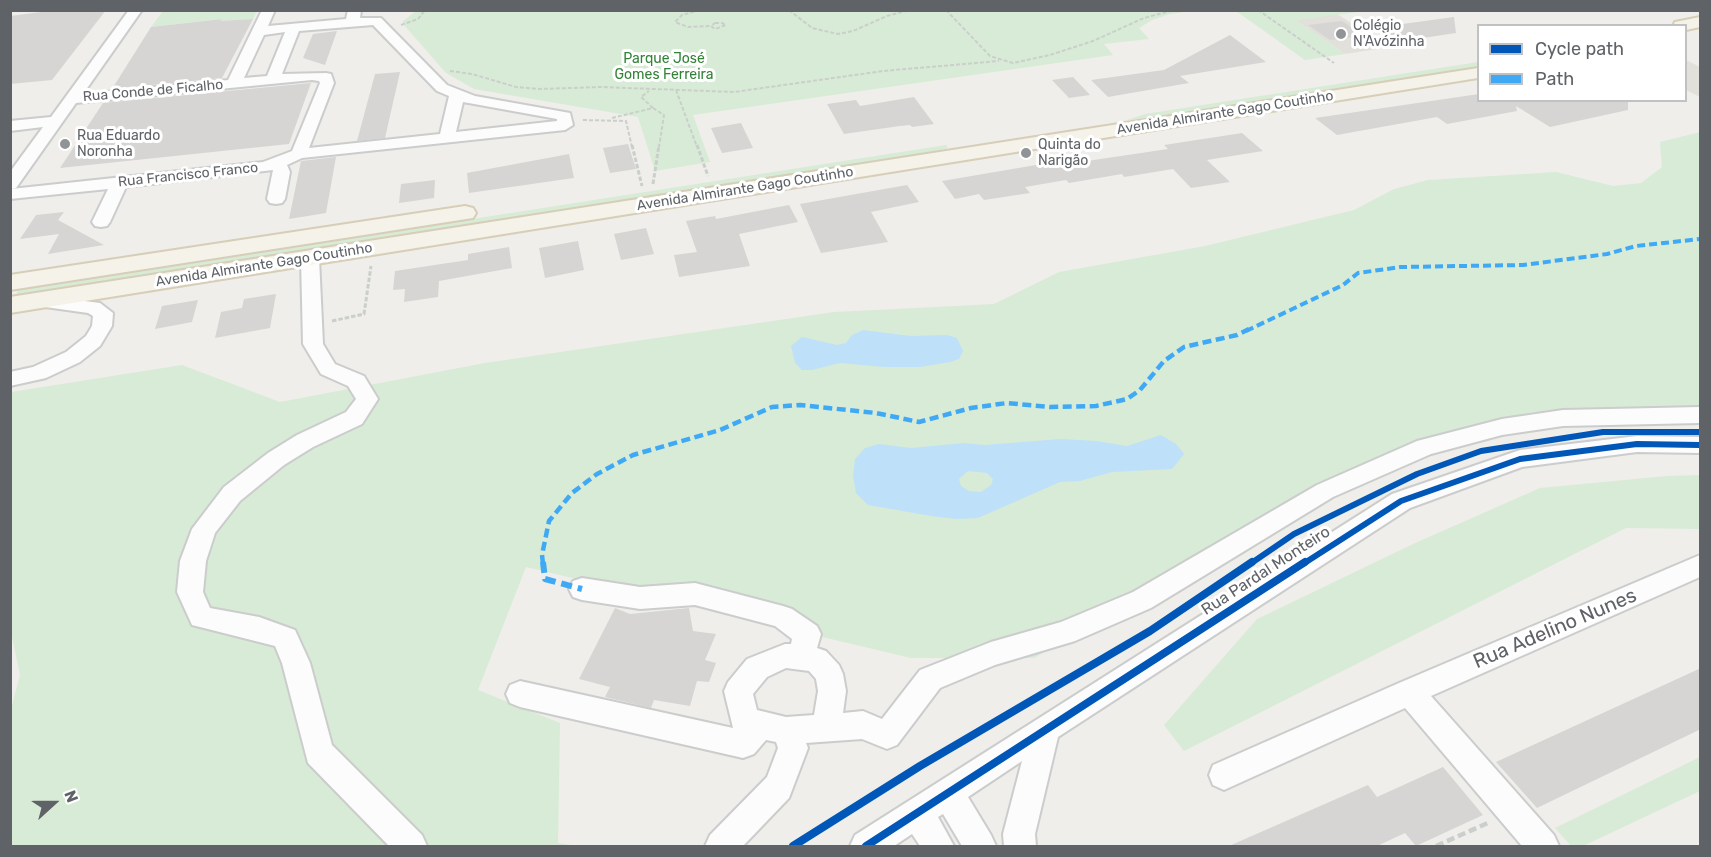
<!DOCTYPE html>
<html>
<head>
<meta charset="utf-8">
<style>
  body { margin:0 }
  #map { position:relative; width:1711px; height:857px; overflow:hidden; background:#efeeea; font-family:Rubik,sans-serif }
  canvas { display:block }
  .frame { position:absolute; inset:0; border:12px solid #5f6368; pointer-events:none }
  .legend { position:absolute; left:1477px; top:24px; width:210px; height:78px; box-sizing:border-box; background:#fff; border:2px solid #bfc1c3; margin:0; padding:8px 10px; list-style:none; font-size:18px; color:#5f6368 }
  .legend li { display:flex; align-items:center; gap:12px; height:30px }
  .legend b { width:30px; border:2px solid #bfc1c3 }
  .north { position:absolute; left:24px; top:773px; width:60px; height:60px; -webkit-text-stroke:4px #fff; paint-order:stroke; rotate:69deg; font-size:16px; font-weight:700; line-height:24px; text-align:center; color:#5f6368 }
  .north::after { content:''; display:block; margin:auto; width:21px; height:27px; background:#5f6368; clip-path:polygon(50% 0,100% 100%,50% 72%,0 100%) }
</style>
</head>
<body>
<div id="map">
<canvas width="1711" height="857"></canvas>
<div class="frame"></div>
<ul class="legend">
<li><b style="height:8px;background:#0057b8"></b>Cycle path</li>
<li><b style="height:8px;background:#3fa9f5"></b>Path</li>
</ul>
<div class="north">N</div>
</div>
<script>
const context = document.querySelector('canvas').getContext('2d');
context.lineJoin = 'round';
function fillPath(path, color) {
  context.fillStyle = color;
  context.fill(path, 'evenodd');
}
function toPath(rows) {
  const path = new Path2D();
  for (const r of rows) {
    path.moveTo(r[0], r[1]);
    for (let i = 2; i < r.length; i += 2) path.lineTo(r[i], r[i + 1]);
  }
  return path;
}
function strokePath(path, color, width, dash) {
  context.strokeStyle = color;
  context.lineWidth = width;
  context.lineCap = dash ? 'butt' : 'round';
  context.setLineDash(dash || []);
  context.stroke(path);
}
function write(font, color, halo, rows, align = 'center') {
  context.font = font + ' Rubik,sans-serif';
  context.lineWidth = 6;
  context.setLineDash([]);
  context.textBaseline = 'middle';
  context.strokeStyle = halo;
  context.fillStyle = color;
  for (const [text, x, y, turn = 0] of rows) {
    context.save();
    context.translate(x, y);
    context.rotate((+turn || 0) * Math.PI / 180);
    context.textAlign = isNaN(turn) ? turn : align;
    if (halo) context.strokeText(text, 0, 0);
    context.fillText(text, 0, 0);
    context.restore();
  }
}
const education = toPath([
  [1337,14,1389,47,1345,54,1295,20],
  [1686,60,1700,67,1700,97,1686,90]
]);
const green = toPath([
  [163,11,257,11,253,19,220,21,221,19,151,27],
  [416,11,416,10,1191,11,1170,14,1152,20,1139,28,1149,39,1104,44,1113,55,693,115,710,162,655,171,638,117,474,89,446,73,403,24,403,21],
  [1236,11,1366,11,1296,20,1345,54,1305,60],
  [1478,62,1478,67,1124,121,1145,114],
  [1700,132,1700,414,1534,412,1472,426,1393,454,1034,658,911,658,526,567,478,690,560,723,558,843,579,846,11,846,11,709,20,675,10,627,11,392,182,365,280,402,485,363,834,312,994,304,1059,272,1205,246,1354,210,1394,189,1428,180,1556,172,1613,186,1641,183,1662,167,1660,142],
  [946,145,948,148,929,153,15,297,18,290],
  [1700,475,1700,529,1626,528,1184,751,1164,725,1257,619,1413,544,1540,488,1667,476],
  [1700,757,1700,791,1583,846,1571,846,1555,828]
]);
const water = toPath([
  [863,330,911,336,947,335,957,338,963,351,959,359,950,362,920,367,884,367,840,363,812,370,802,370,795,363,791,346,802,337,837,345,846,343,852,335],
  [1161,435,1176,444,1184,454,1172,469,1112,472,1080,481,1060,482,978,518,956,519,931,516,868,505,856,493,853,476,855,459,865,448,879,444,911,448,964,443,984,445,1061,439,1097,441,1127,446],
  [968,471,987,473,993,479,991,485,981,492,969,491,961,486,959,479]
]);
const building = toPath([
  [56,10,106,10,52,80,10,84,10,16],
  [1454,17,1456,33,1396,42,1373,28],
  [222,19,220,21,253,19,222,78,112,89,151,27],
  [1342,21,1365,36,1330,40,1308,25],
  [337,31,325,65,303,58,313,34],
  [1230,35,1266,62,1180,76,1189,83,1108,97,1091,80,1164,70],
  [400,72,385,138,357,141,375,74],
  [1073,77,1090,95,1069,98,1052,80],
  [311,83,289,144,60,168,103,103],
  [1479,94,1479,100,1628,100,1628,110,1550,127,1516,106,1517,111,1447,124,1437,117,1337,135,1315,118],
  [914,97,934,124,912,127,910,125,900,126,844,134,827,104,856,100,860,106],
  [741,123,753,148,722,153,711,128],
  [1242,133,1263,151,1207,160,1230,182,1191,188,1173,169,1124,177,1122,174,1069,183,1066,180,1025,187,1030,193,984,200,979,194,955,199,942,181,1083,157,1087,161,1168,149,1164,145],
  [628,144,636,169,610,173,603,148],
  [569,154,574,178,469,193,467,173],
  [336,157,326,213,289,219,301,161],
  [435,180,434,198,399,203,401,184],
  [907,185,919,202,871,212,888,242,821,253,800,204],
  [789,205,798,222,739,234,750,266,679,277,674,255,697,252,686,221,715,216,716,219],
  [64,212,58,220,104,245,48,254,59,234,20,239,36,215],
  [646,228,654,254,621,260,614,234],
  [578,241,584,270,545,278,539,248],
  [509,247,512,268,439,281,438,297,404,302,405,289,393,290,395,271,468,260,468,254],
  [276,294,270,328,215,338,221,312,242,308,244,299],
  [198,300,192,322,155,329,162,306],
  [615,608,630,614,689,608,693,631,716,634,705,660,716,663,709,682,697,681,690,706,654,700,651,708,605,697,610,687,579,679],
  [1701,668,1701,729,1537,808,1496,762],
  [1443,767,1483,815,1416,846,1405,833,1377,846,1229,846,1368,785,1377,797]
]);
const pathFar2 = toPath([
  [700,10,682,15,675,22,688,27,711,26],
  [789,10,812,28,838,34,853,31,887,16,910,10],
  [946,10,990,56,1013,63,1050,55,1093,41,1144,18,1174,10],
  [1258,10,1334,63],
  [715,23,722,23,726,25,715,29,711,26,715,23],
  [401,25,418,19,425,10],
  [450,71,472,74,516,87,540,89,601,87,734,92,883,71,999,61],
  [676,90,697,147],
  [653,108,664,115,659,147],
  [612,118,653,108,641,97,649,91],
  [583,120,626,121,632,147]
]);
const pathFar1 = toPath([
  [632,145,642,186],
  [697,145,708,176],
  [653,184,659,145],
  [332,321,364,314,371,266]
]);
const path = toPath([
  [1436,846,1490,822]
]);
const minor = toPath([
  [129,10,142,10,83,94,228,80,262,10,275,10,268,26,346,19,348,10,361,10,360,18,381,18,447,85,475,96,570,113,573,125,565,130,302,158,287,165,290,172,285,199,282,203,276,204,270,203,267,199,273,170,126,187,110,222,107,226,101,227,95,226,92,222,108,189,10,199,10,172,43,127,10,131,10,121,51,117,129,10],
  [373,25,437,91,449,96,440,134,309,148,334,83,331,74,326,73,282,74,299,31,373,25],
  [285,32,267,76,244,78,264,35,285,32],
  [312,80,319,81,320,83,292,151,263,162,11,189,16,188,76,103,312,80],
  [463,102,557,119,557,121,456,132,463,102],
  [310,252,317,254,319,258,323,344,335,364,364,376,378,399,362,424,313,447,284,465,240,501,215,533,206,561,203,592,210,608,259,617,295,630,310,663,332,745,422,835,427,846,389,846,308,763,282,663,275,646,192,625,177,592,180,561,192,529,224,487,268,453,297,435,346,412,356,399,348,386,321,374,303,344,301,258,303,254,310,252],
  [38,295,100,303,113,313,112,326,100,346,80,362,46,378,10,386,10,372,33,367,66,352,86,336,92,326,93,316,88,313,31,305,28,301,31,297,38,295],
  [1700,407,1700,423,1563,426,1502,435,1431,454,1333,497,1151,608,1075,641,995,665,940,688,897,745,887,749,862,739,806,743,808,748,789,798,743,846,705,846,710,835,767,777,778,748,776,742,766,740,754,754,743,758,520,707,510,703,506,694,510,685,520,681,733,728,724,691,728,682,747,659,785,644,791,644,792,639,775,626,695,605,640,609,582,600,573,597,569,589,573,581,582,578,640,587,695,583,783,606,792,609,817,626,821,634,817,648,826,651,839,665,843,674,846,691,843,713,863,711,882,719,920,670,991,642,1061,622,1133,592,1317,485,1417,441,1502,419,1563,410,1700,407],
  [786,668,809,671,816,679,818,691,814,715,786,717,757,710,753,694,767,677,786,668],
  [1637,436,1700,437,1700,453,1637,452,1522,467,1410,508,1058,737,1035,834,1036,846,1004,846,1003,834,1022,761,968,797,991,835,996,846,962,846,943,814,938,817,954,846,920,846,912,834,894,846,850,846,855,835,1392,494,1520,450,1637,436],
  [1700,555,1700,577,1431,696,1554,835,1559,846,1522,846,1405,708,1235,785,1224,790,1213,785,1209,775,1213,765,1399,683,1700,555]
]);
const major = toPath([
  [1700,17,1700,27,1686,30,1686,26,1673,26,1675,22,1700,17],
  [1478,68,1478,78,10,313,10,297,1478,68],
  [465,206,473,208,476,213,473,218,10,290,10,275,465,206]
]);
const quietFar2 = toPath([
  [1246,331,1343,285,1358,273,1401,267,1523,265,1607,254,1636,246,1700,239]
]);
const quietFar1 = toPath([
  [543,564,542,555,549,521,572,493,597,474,633,455,720,430,772,407,800,405,876,413,919,422,971,408,1007,403,1050,407,1096,406,1127,399,1140,390,1164,361,1184,347,1237,335,1249,329]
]);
const quiet = toPath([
  [543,562,545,579,582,589]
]);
const cyclewayFar1 = toPath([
  [1250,564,1294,534,1417,474,1481,451,1603,432,1700,432],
  [1303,564,1401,501,1520,459,1637,444,1700,445]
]);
const cycleway = toPath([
  [793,846,920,766,1150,631,1252,562],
  [866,846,1305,562]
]);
const markers = [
  [1341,34,6,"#919496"],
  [65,144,6,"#919496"],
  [1026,153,6,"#919496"]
];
const farPoinames = [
  ["Colégio",1353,26],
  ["N'Avózinha",1353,42],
  ["Rua Eduardo",77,136],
  ["Noronha",77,152],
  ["Quinta do",1038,145],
  ["Narigão",1038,161]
];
const farParknames = [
  ["Parque José",664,59],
  ["Gomes Ferreira",664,75]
];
const farStreetnames = [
  ["Rua Conde de Ficalho",153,91,-5],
  ["Avenida Almirante Gago Coutinho",1225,113,-9],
  ["Rua Francisco Franco",188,175,-6],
  ["Avenida Almirante Gago Coutinho",745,189,-9],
  ["Avenida Almirante Gago Coutinho",264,265,-9]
];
const streetNames = [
  ["Rua Pardal Monteiro",1266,571,-33]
];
const nearStreetnames = [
  ["Rua Adelino Nunes",1555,629,-23]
];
fillPath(education, '#e2e0da');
fillPath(green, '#d8ebd6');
fillPath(water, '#bfe0f9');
fillPath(building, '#d6d5d3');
strokePath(minor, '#cbcccc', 4);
strokePath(major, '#d7ceb8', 4);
strokePath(pathFar2, '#cacfcc', 2, [4, 2]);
strokePath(pathFar1, '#cacfcc', 3, [4.5, 2]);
strokePath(path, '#cacfcc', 4.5, [8, 4]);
fillPath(minor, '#fdfcfc');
fillPath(major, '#f4f2e9');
strokePath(quietFar2, '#3fa9f5', 4, [8, 4]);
strokePath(quietFar1, '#3fa9f5', 4.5, [9, 4.5]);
strokePath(quiet, '#3fa9f5', 6, [11, 6]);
strokePath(cyclewayFar1, '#0057b8', 6);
strokePath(cycleway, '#0057b8', 8);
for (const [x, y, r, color] of markers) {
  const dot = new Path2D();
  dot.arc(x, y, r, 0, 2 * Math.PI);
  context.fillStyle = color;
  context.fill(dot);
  strokePath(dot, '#fff', 2);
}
write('14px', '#5f6368', '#fff', farPoinames, 'left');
write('14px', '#348238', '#fff', farParknames);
write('14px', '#5f6368', '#fff', farStreetnames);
write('16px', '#5f6368', '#fff', streetNames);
write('20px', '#5f6368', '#fff', nearStreetnames);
</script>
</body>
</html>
